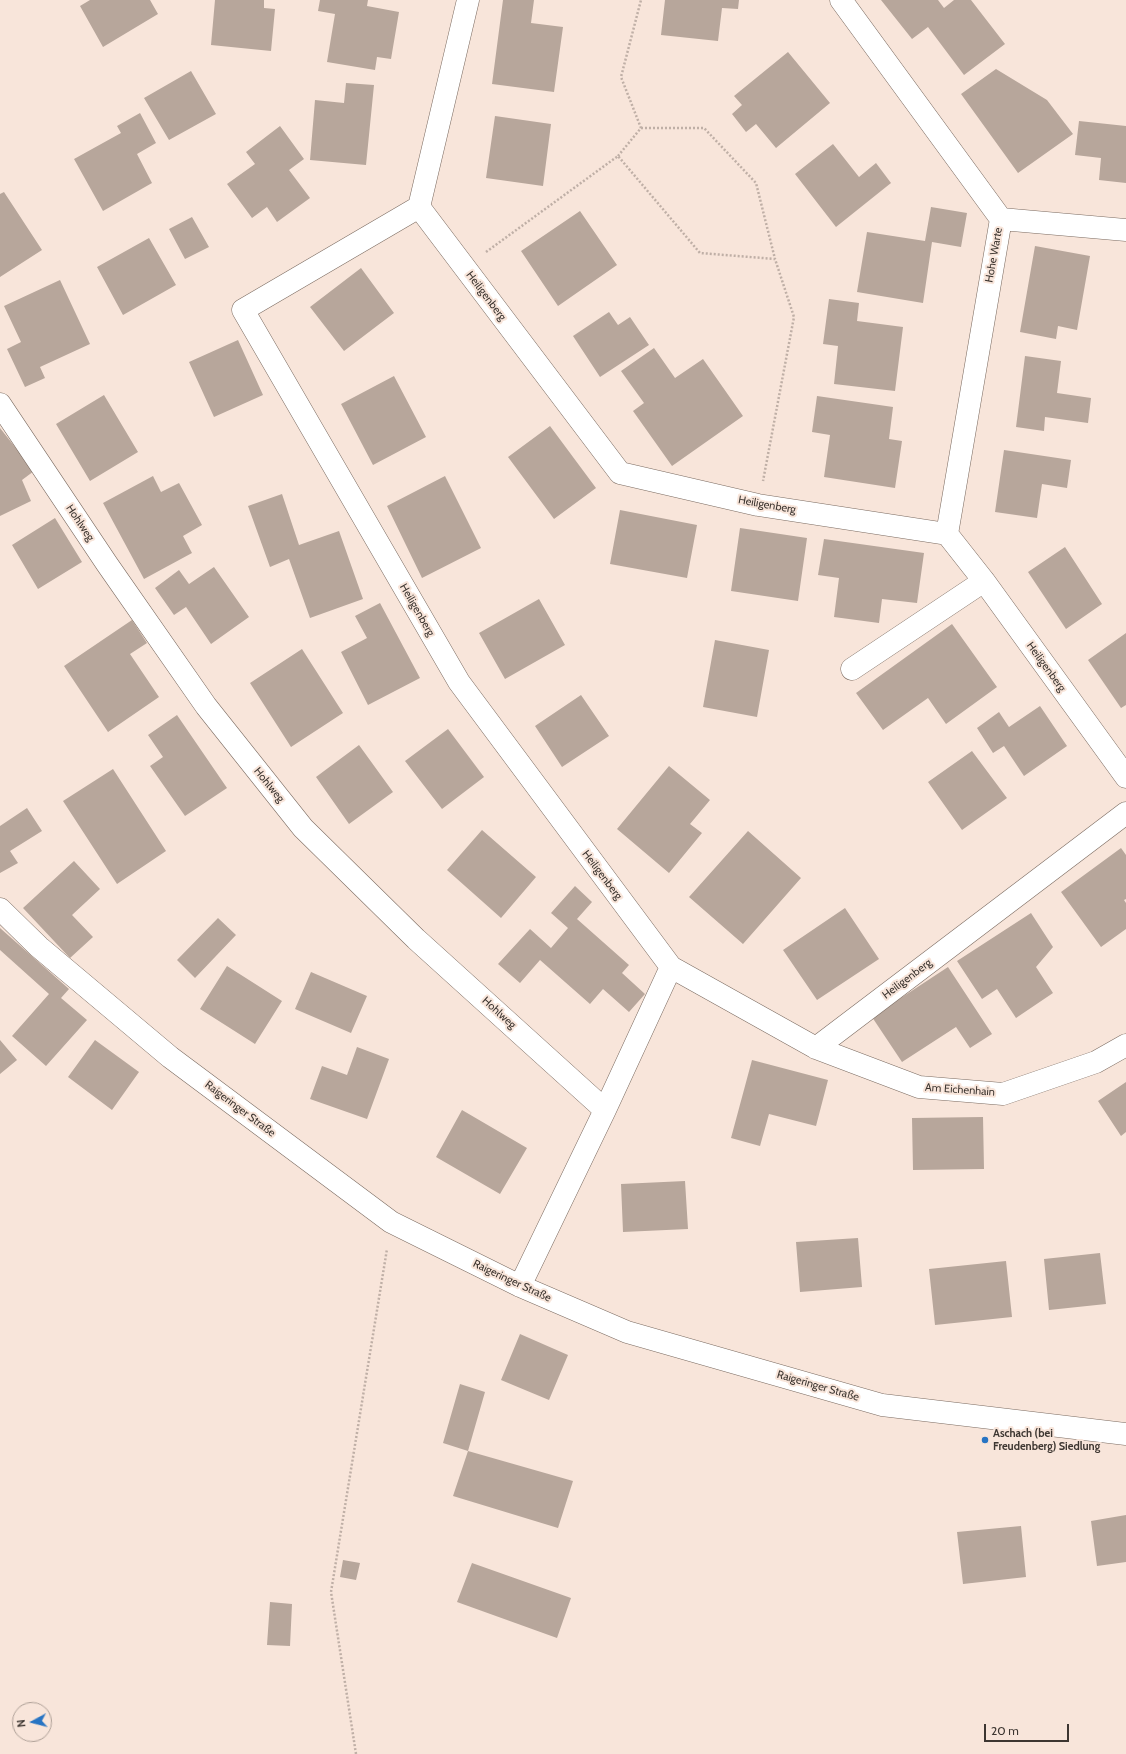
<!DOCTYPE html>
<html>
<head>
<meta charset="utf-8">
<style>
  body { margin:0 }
  #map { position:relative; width:1126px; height:1754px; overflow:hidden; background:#f8e5da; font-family:Cabin,sans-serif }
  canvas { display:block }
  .north { position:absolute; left:12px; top:1702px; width:40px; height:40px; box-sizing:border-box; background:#f8e5da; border:1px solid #ad9f96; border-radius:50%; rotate:263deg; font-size:11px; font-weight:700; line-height:16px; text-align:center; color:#3d3631 }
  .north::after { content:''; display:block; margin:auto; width:14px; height:18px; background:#2774c3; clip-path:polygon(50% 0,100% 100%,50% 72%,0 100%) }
  .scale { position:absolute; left:984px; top:1724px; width:85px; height:18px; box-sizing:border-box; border:2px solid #3d3631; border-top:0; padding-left:5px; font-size:12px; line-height:14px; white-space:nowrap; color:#3d3631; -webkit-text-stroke:3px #f8e5da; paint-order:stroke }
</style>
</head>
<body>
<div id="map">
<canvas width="1126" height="1754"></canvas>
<div class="north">N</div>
<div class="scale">20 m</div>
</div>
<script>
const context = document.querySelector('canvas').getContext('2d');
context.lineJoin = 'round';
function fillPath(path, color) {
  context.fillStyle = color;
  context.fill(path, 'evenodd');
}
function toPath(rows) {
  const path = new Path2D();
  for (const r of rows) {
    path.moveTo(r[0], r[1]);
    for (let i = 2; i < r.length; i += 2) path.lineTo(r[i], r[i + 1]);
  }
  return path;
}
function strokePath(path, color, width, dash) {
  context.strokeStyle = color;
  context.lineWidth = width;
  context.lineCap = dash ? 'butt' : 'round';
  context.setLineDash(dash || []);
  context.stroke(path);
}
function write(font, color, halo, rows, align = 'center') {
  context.font = font + ' Cabin,sans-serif';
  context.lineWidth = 4;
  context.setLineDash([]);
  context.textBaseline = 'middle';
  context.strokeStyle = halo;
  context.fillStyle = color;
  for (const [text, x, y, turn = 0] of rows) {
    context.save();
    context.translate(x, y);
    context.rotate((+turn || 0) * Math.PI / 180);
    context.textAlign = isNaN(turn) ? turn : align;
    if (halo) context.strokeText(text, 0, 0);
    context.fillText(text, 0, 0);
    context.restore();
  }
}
const building = toPath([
  [90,0,150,0,158,14,103,47,80,6],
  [215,0,264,0,264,8,275,9,271,51,211,45],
  [320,0,368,0,367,6,399,12,391,59,377,57,375,70,327,62,335,14,318,11],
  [503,0,534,0,531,23,563,27,554,92,492,84],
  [665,0,739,0,738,9,722,8,718,41,661,35],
  [881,0,938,0,944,8,954,0,971,0,1005,44,964,75,928,27,912,39],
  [788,52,830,103,776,148,756,124,746,132,732,114,742,105,734,96],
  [996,69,1047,100,1073,134,1018,173,961,94],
  [191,71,216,114,169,140,144,98],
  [346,83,374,85,366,165,310,160,315,100,344,103],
  [140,113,156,143,137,154,152,183,103,211,74,159,121,133,117,126],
  [495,116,551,124,543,186,486,178],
  [1079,121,1126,126,1126,183,1099,180,1101,158,1075,155],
  [280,126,304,159,289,170,310,198,277,222,267,207,252,218,227,184,255,164,246,152],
  [833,144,859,177,876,163,891,183,836,227,795,174],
  [4,192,42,250,0,277,0,194],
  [931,207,967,213,961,247,932,242,923,303,857,292,867,232,925,241],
  [580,211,617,265,558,306,521,251],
  [192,217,209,247,185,259,169,229],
  [149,238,176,285,123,315,97,267],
  [1035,246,1090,256,1077,330,1058,326,1056,339,1020,332],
  [361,268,394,313,344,351,310,307],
  [60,280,90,344,40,367,45,378,25,387,7,349,21,342,4,306],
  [829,299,859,303,857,321,903,327,895,391,834,384,838,346,823,344],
  [609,312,618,325,630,317,649,345,600,377,573,336],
  [238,340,263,395,214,417,189,362],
  [654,348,675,378,703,359,743,416,672,466,633,411,644,403,621,371],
  [1025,356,1061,361,1057,393,1091,398,1088,423,1045,417,1044,431,1016,427],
  [394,376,426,437,373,465,341,404],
  [104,395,138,452,90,481,56,424],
  [817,396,893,407,889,439,902,441,895,488,824,477,830,435,812,432],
  [550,426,596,488,554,519,508,457],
  [0,428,34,471,22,480,31,501,0,516],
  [1004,450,1071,460,1067,488,1042,484,1037,518,995,512],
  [153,476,161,492,179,483,202,525,183,536,192,553,144,579,103,503],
  [445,476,481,548,422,578,387,506],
  [282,494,299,545,339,531,363,599,310,618,289,559,270,567,248,506],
  [620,510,697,525,687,578,610,564],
  [55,518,82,562,38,589,12,545],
  [740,528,807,538,798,601,731,591],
  [824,539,924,553,917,603,882,599,879,623,834,617,839,578,818,575],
  [1065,547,1102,604,1066,629,1028,572],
  [214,567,249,617,211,644,186,607,174,615,155,588,179,570,189,584],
  [539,599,565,645,505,679,479,633],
  [380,603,420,678,368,705,341,652,367,638,355,616],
  [132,620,147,643,130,654,159,697,108,732,64,666],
  [952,624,997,687,946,724,928,698,883,730,856,693],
  [1126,633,1126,705,1121,708,1088,660],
  [715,640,769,650,757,717,703,707],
  [302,649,343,713,291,747,250,683],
  [581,695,609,736,562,767,535,726],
  [1040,706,1067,746,1024,776,1004,746,993,753,977,728,999,712,1009,727],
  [177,715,227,788,185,816,150,766,163,757,148,735],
  [448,729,484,777,442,809,405,761],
  [359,745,393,792,349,824,316,777],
  [972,751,1007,798,962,830,928,782],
  [669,766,710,800,690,824,702,833,669,873,617,829],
  [113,769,166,851,117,884,63,801],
  [27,808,42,831,10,851,18,863,0,873,0,826],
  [482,830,536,877,501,918,447,870],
  [748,831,801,878,743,944,689,897],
  [1121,848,1126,855,1126,899,1124,900,1126,903,1126,929,1101,947,1061,892],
  [74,861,100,889,72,915,93,937,70,958,23,908],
  [575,886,592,902,577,919,629,965,622,973,645,994,629,1012,603,989,590,1004,540,960,520,983,498,964,530,929,551,948,568,928,551,913],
  [845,908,879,959,817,1000,783,950],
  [1031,913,1053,947,1036,967,1053,993,1016,1018,997,989,982,999,957,961],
  [218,918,236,935,195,978,177,960],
  [0,928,69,989,61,998,87,1020,46,1066,12,1036,49,994,0,950],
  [227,966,282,1001,255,1044,200,1009],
  [948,967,992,1034,970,1048,956,1027,902,1062,872,1017],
  [311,972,367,996,351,1033,295,1009],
  [0,1040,17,1060,0,1074],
  [95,1040,139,1072,112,1110,68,1077],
  [357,1047,389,1059,367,1119,310,1099,322,1066,347,1075],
  [752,1060,828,1080,816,1126,769,1114,760,1146,731,1138],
  [1126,1082,1126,1132,1121,1136,1098,1101],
  [462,1110,527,1148,500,1194,436,1157],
  [983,1117,984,1169,913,1170,912,1118],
  [685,1181,688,1229,623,1232,621,1184],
  [858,1238,862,1287,800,1292,796,1242],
  [1100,1253,1106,1304,1049,1310,1044,1259],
  [1006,1261,1012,1317,935,1325,929,1269],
  [520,1334,568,1355,549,1400,501,1380],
  [460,1384,485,1392,468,1451,443,1443],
  [468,1451,573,1481,558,1528,453,1496],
  [1126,1515,1126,1562,1097,1566,1091,1521],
  [1021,1526,1026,1577,963,1584,957,1532],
  [343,1560,360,1563,356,1580,340,1577],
  [472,1563,571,1598,557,1638,457,1602],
  [270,1602,292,1604,290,1646,267,1645]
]);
const path = toPath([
  [641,128,704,128,756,183,775,259],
  [618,156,641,128,621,77,641,0],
  [486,252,618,156,700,253,775,259,794,317,763,481],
  [356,1754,331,1592,387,1249]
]);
const minor = toPath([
  [468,0,419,207,243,310,459,682,671,967,816,1048,919,1087,1003,1094,1096,1062,1126,1045],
  [841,0,1001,219,947,534],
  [419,207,620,473,758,505,947,534,984,581,1126,777],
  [1001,219,1126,230],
  [0,404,107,564,206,706,303,828,416,939,605,1110],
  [852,669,984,581],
  [0,909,39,947,170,1057,391,1222,520,1286,627,1332,882,1405,1126,1434],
  [816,1048,1126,813],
  [520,1286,605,1110,671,967]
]);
const markers = [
  [985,1440,4,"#2774c3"]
];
const streetNames = [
  ["Hohe Warte",994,255,-80],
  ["Heiligenberg",486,296,53],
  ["Heiligenberg",767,505,10],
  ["Hohlweg",80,523,56],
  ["Heiligenberg",417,610,60],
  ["Heiligenberg",1046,667,54],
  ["Hohlweg",269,785,51],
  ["Heiligenberg",602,875,53],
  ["Heiligenberg",907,979,-37],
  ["Hohlweg",499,1013,42],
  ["Am Eichenhain",960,1090,4],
  ["Raigeringer Straße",240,1109,37],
  ["Raigeringer Straße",512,1281,25],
  ["Raigeringer Straße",818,1386,16]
];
const poiNames = [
  ["Aschach (bei",993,1434],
  ["Freudenberg) Siedlung",993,1447]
];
fillPath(building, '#b7a69b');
strokePath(minor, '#7b6b61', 23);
strokePath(path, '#bfafa6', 2.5, [2, 2]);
strokePath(minor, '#fff', 22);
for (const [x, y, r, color] of markers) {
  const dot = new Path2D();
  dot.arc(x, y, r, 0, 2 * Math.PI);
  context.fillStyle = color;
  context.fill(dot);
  strokePath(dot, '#f8e5da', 1.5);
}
write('11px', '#3d3631', '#f8e5da', streetNames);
write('bold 11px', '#3d3631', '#f8e5da', poiNames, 'left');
</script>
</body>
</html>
